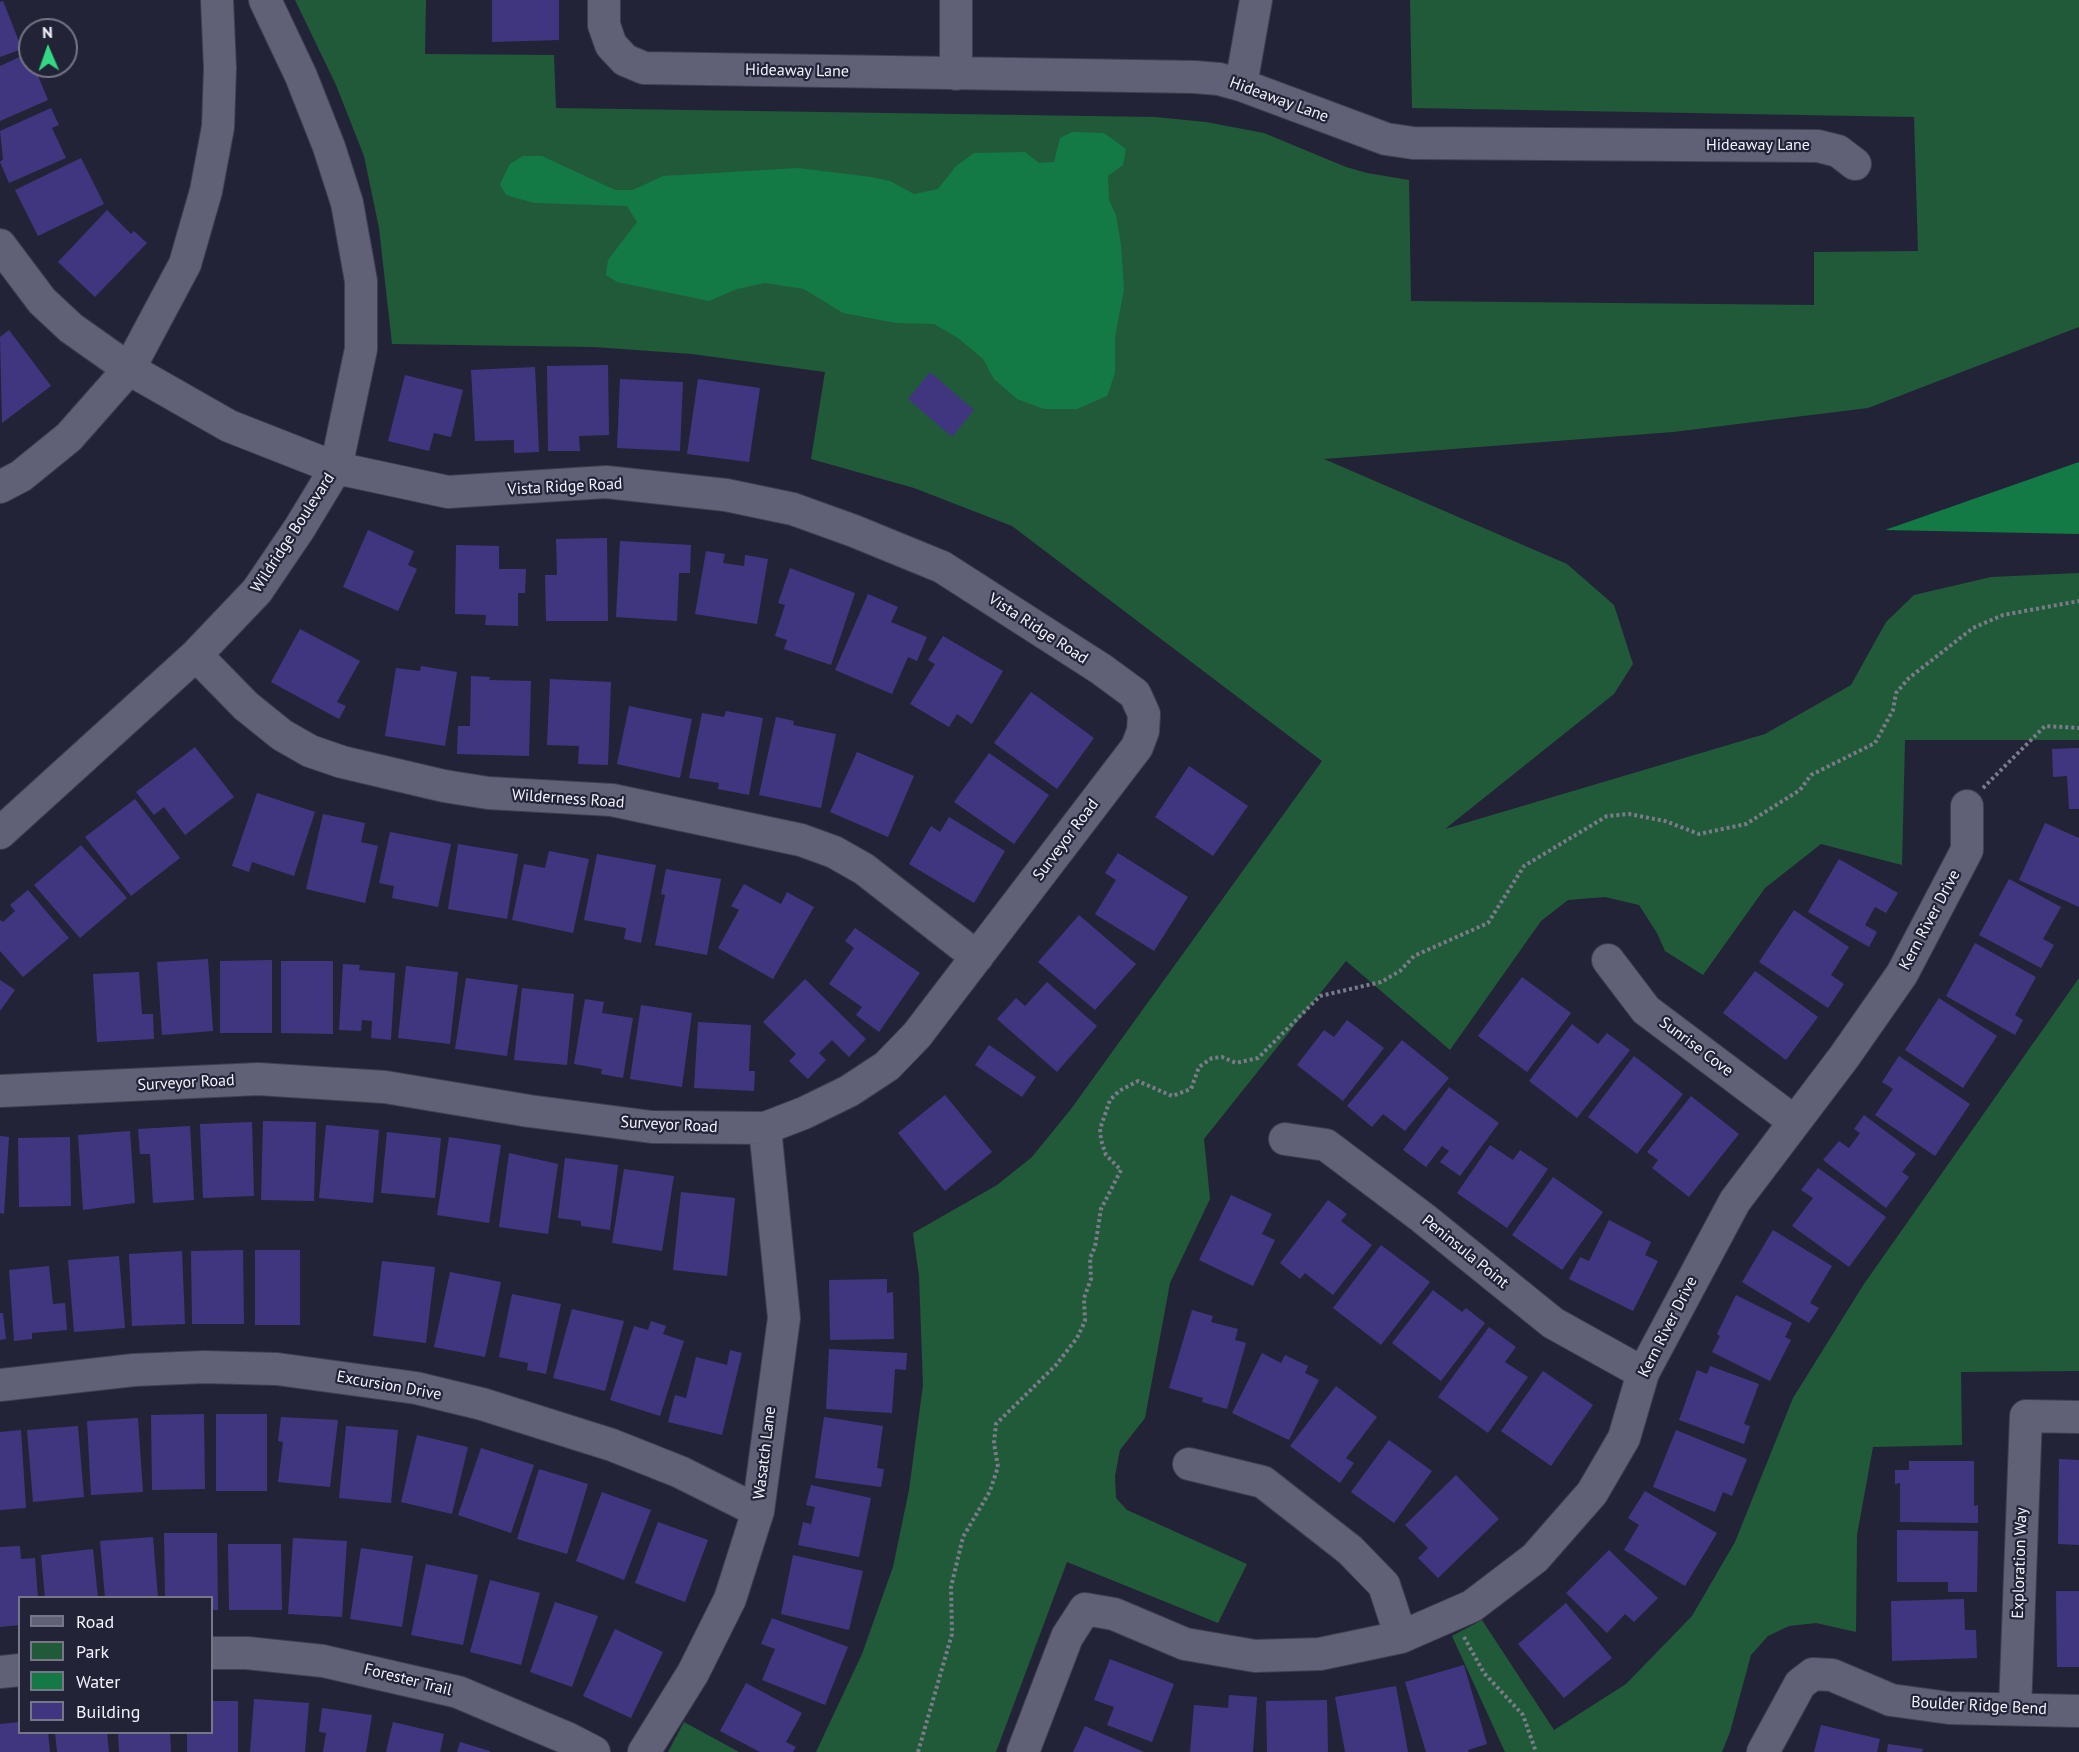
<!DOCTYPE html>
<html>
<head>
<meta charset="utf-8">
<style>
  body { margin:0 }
  #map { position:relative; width:2079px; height:1752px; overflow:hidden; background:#232337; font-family:"PT Sans",sans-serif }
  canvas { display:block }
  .legend { position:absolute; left:18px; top:1596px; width:195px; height:138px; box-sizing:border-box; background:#232337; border:2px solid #767687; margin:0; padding:8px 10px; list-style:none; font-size:18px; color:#f3f3ff }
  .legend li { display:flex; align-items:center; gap:12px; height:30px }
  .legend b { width:30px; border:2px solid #767687 }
  .north { position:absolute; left:18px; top:18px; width:60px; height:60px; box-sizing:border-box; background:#232337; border:2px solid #767687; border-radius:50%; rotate:358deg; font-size:16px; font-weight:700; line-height:24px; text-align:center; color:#f3f3ff }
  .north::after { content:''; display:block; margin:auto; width:21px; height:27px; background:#32d882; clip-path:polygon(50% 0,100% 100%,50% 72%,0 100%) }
</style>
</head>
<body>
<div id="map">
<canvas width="2079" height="1752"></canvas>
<ul class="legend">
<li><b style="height:8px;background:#606077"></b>Road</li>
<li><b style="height:16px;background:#215a39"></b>Park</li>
<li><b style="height:16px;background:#137a46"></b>Water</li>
<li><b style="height:16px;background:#403680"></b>Building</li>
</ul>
<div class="north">N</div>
</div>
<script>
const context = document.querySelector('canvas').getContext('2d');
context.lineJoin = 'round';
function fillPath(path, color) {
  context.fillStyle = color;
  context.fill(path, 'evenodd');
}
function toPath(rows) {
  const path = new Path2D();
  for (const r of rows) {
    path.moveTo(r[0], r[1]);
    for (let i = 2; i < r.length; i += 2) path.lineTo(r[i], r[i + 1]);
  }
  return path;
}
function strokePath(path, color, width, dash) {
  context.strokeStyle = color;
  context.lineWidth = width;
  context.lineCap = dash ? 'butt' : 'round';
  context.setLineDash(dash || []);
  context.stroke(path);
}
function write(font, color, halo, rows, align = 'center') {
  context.font = font + ' "PT Sans",sans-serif';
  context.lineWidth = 4.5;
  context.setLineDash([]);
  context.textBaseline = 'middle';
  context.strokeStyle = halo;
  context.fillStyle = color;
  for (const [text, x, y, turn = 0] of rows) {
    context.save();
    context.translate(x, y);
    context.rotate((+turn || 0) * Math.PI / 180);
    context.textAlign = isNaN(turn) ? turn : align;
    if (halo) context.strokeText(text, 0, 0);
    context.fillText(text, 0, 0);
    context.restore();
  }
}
const green = toPath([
  [295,0,426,0,425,54,554,55,556,108,1155,117,1206,122,1264,133,1346,167,1367,173,1409,180,1411,301,1814,305,1814,252,1918,251,1914,117,1412,108,1410,0,2079,0,2079,327,1868,408,1673,432,1324,459,1567,564,1614,605,1633,664,1614,694,1445,829,1765,734,1851,685,1886,622,1914,595,1991,577,2079,573,2079,740,1905,740,1902,865,1821,844,1765,888,1703,975,1665,951,1657,933,1639,905,1605,897,1568,900,1541,921,1450,1050,1346,961,1204,1139,1210,1199,1170,1283,1145,1418,1120,1450,1115,1476,1116,1498,1127,1510,1247,1564,1218,1623,1067,1562,996,1752,816,1752,862,1654,893,1567,909,1490,923,1385,919,1276,913,1233,997,1185,1032,1157,1071,1109,1322,761,1012,526,914,488,811,459,825,372,692,354,594,347,392,344,379,228,364,156,336,85],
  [2079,978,2079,1371,1961,1372,1962,1445,1873,1447,1857,1535,1856,1632,1816,1623,1789,1626,1768,1636,1751,1655,1730,1732,1722,1752,1505,1752,1452,1636,1482,1620,1554,1730,1626,1684,1692,1616,1735,1542,1793,1398,1864,1284],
  [684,1722,739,1752,668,1752]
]);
const water = toPath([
  [1072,132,1104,133,1126,149,1123,165,1108,176,1109,200,1116,215,1121,245,1124,289,1115,337,1115,373,1107,396,1077,409,1044,409,1017,399,994,379,983,359,958,338,934,324,896,323,843,313,804,289,765,283,737,289,709,301,617,282,606,275,608,260,637,222,627,206,534,203,506,195,500,184,510,164,523,156,542,156,615,190,633,190,663,176,798,168,871,177,890,181,914,194,938,189,956,166,974,153,1025,152,1039,163,1054,162,1060,138],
  [2079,462,2079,534,1885,530]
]);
const building = toPath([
  [492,0,559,0,559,40,492,42],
  [3,1,22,49,0,57,0,2],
  [28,53,30,66,34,66,48,100,0,121,0,66],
  [51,108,59,125,52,128,66,158,9,183,0,162,3,159,0,131],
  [81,158,104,204,38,236,15,190],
  [107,210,131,234,134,231,147,243,95,297,58,262],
  [9,330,51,386,2,423,0,337],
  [608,365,609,435,579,436,580,451,548,451,547,366],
  [535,367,539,452,514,453,514,440,475,441,471,370],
  [930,372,974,410,952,437,908,399],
  [405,375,463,390,451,437,434,433,429,451,388,441],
  [620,379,683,382,680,451,617,448],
  [698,379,760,388,749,462,687,454],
  [368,530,414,551,408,565,417,569,398,611,343,587],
  [607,538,608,621,546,621,545,575,557,575,556,539],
  [620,541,691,545,690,573,679,573,677,621,616,617],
  [456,545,499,546,499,569,526,569,525,593,518,593,518,626,485,625,486,615,455,614],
  [706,551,725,554,723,563,744,566,745,555,768,559,757,624,695,614],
  [790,568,855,593,831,665,784,649,787,640,775,636,785,605,778,603],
  [868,594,898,607,891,622,927,637,917,661,908,657,892,694,835,670],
  [300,629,360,661,337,702,346,706,339,719,271,682],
  [943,636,1003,671,972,724,957,714,949,727,910,704,935,664,928,660],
  [421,666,457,672,445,746,385,736,396,668,420,671],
  [471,676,490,677,489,680,531,681,529,756,457,754,458,726,470,726],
  [550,679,611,682,608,765,578,764,579,746,547,745],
  [1031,692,1094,738,1057,789,994,743],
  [629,706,692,719,680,778,617,764],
  [726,711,763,718,749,795,718,789,719,783,689,778,702,713,724,717],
  [776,717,794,721,793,725,836,734,821,808,759,795],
  [195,747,234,797,185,835,164,807,154,815,136,792],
  [2079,748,2079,809,2069,809,2067,776,2053,777,2052,749],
  [857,752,914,776,888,837,830,812],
  [989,753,1049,795,1014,844,954,802],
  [1189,766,1248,806,1213,856,1155,817],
  [257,793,315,812,294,876,252,862,249,872,232,866],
  [135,799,180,858,131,896,85,837],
  [323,814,365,823,361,842,378,846,365,903,306,889],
  [949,817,1005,851,974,903,909,864,931,826,940,832],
  [2045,823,2079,838,2079,907,2019,880],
  [390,832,451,844,438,907,392,898,394,886,379,883],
  [458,844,518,854,507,919,448,909],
  [81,845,127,898,80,938,34,885],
  [549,851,589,859,573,933,512,920,524,864,545,868],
  [1118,853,1188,897,1154,951,1095,914,1116,880,1105,873],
  [597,854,656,865,641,943,624,939,626,928,584,920],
  [1839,859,1898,893,1886,913,1875,907,1865,925,1877,932,1869,947,1808,912],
  [666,869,721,879,707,955,655,945,665,895,661,894],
  [2009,879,2061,907,2043,939,2054,945,2041,968,1979,935],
  [744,884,781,904,787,892,814,907,773,979,718,948,739,910,731,906],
  [28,890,69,938,23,977,0,951,0,920,3,922,15,911,10,905],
  [1794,910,1849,947,1831,975,1844,984,1828,1008,1759,962],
  [1079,915,1136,964,1095,1010,1038,962],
  [855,928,920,973,879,1032,856,1015,862,1007,829,984,854,948,845,941],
  [1975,943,2036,977,2015,1015,2023,1020,2015,1035,1946,996],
  [208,959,213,1031,162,1035,157,962],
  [272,960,272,1033,220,1033,220,961],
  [281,961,333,961,333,1034,281,1033],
  [343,964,360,965,359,970,395,973,391,1040,371,1038,372,1021,362,1020,361,1031,339,1030],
  [406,966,458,972,450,1044,398,1038],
  [1755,971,1818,1017,1786,1060,1723,1013],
  [139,972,142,1014,153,1014,154,1039,97,1042,93,974],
  [1522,977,1571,1013,1527,1072,1478,1036],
  [466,978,518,985,507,1056,455,1049],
  [805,979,866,1039,849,1057,832,1040,819,1053,826,1060,808,1079,789,1061,796,1054,763,1022],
  [0,980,15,990,0,1011],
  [1047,982,1097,1026,1057,1072,997,1019,1016,998,1025,1006],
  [522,988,574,994,567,1065,514,1060],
  [1939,998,1997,1036,1963,1088,1905,1050],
  [585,999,604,1002,602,1013,633,1018,623,1078,601,1074,602,1069,574,1064],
  [641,1005,692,1013,682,1087,630,1079],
  [1347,1020,1384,1048,1343,1101,1297,1065,1324,1030,1334,1037],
  [698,1022,751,1025,749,1071,755,1071,754,1091,694,1088],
  [1572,1024,1598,1044,1607,1033,1630,1050,1577,1118,1529,1081],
  [1402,1040,1449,1078,1405,1131,1383,1114,1372,1127,1347,1106],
  [989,1045,1036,1077,1022,1097,975,1065],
  [1634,1056,1683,1094,1637,1154,1588,1117],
  [1899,1056,1970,1104,1935,1156,1875,1115,1893,1089,1882,1082],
  [1449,1087,1499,1123,1460,1176,1440,1162,1449,1151,1442,1146,1426,1167,1403,1150],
  [945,1095,992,1152,945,1191,898,1133],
  [1691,1096,1739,1134,1689,1197,1652,1168,1658,1160,1647,1152],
  [1864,1115,1916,1154,1902,1172,1909,1177,1886,1208,1823,1160,1839,1141,1849,1148,1860,1133,1854,1129],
  [263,1121,316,1122,314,1201,261,1200],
  [252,1122,254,1196,203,1198,200,1124],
  [326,1125,379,1130,373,1203,319,1198],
  [190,1126,194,1200,153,1203,150,1154,140,1154,138,1129],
  [130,1131,135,1203,83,1210,78,1135],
  [387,1132,441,1138,435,1198,381,1193],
  [0,1136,9,1137,4,1214,0,1213],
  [70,1137,71,1206,19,1207,18,1138],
  [449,1137,501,1145,489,1223,437,1215],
  [1490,1145,1513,1160,1520,1150,1548,1169,1507,1228,1457,1193],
  [509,1153,558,1164,548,1234,499,1227],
  [565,1158,618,1165,610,1230,581,1226,581,1221,558,1218],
  [1818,1168,1886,1217,1849,1267,1792,1226,1813,1198,1801,1190],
  [624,1169,674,1176,662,1251,612,1243],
  [1553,1177,1603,1212,1562,1270,1512,1235],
  [681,1192,735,1198,727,1276,673,1270],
  [1231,1195,1272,1214,1262,1234,1275,1240,1253,1286,1199,1260],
  [1328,1200,1347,1214,1341,1221,1372,1245,1333,1295,1305,1273,1300,1279,1280,1263],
  [1609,1220,1651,1242,1645,1255,1658,1261,1633,1311,1569,1279,1580,1257,1589,1261],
  [1773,1230,1832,1266,1810,1303,1819,1308,1809,1323,1742,1282],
  [1381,1245,1430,1282,1381,1345,1333,1308],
  [243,1250,244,1324,192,1324,191,1251],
  [255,1250,300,1250,300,1325,255,1325],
  [182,1251,185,1324,132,1326,129,1254],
  [119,1256,125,1328,74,1332,68,1260],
  [382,1261,435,1267,426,1343,373,1336],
  [49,1266,53,1304,65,1303,67,1330,32,1333,32,1339,14,1341,9,1270],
  [450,1272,501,1282,485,1357,434,1347],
  [887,1279,887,1293,893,1292,894,1339,830,1340,829,1280],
  [1433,1290,1462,1312,1466,1308,1485,1323,1441,1381,1392,1343],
  [512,1294,561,1304,546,1374,527,1370,528,1363,499,1357],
  [1736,1295,1792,1323,1785,1337,1791,1340,1770,1381,1712,1352,1720,1336,1717,1334],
  [572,1309,624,1321,605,1391,553,1378],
  [1192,1310,1213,1316,1211,1322,1238,1329,1235,1340,1246,1343,1227,1409,1202,1402,1203,1398,1169,1388],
  [0,1313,3,1313,6,1339,0,1340],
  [651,1321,666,1326,663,1334,684,1341,660,1416,610,1400,634,1326,648,1330],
  [1489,1327,1516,1347,1505,1362,1528,1377,1488,1433,1438,1397],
  [829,1349,907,1353,906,1370,895,1369,892,1413,826,1409],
  [730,1350,742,1353,722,1435,668,1422,675,1395,686,1398,696,1357,727,1365],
  [1262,1353,1281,1363,1285,1355,1308,1366,1305,1373,1319,1380,1289,1440,1232,1413],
  [1710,1366,1759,1384,1744,1424,1750,1426,1744,1444,1679,1420,1697,1370,1707,1374],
  [1543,1371,1593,1405,1551,1466,1501,1431],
  [1336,1386,1377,1417,1346,1458,1354,1463,1340,1483,1290,1446],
  [204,1414,205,1489,152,1490,151,1415],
  [216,1414,267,1414,267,1491,216,1491],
  [281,1417,338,1420,330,1487,278,1482,283,1442,278,1441],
  [824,1417,883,1426,877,1468,884,1469,881,1487,815,1478],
  [138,1418,143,1492,91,1495,87,1421],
  [78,1426,84,1497,33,1502,27,1430],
  [346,1426,398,1430,391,1503,339,1498],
  [21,1430,26,1508,0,1510,0,1432],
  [1676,1430,1747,1459,1732,1496,1723,1492,1715,1512,1653,1487],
  [417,1435,468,1447,452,1514,401,1502],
  [1389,1440,1432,1471,1394,1523,1351,1492],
  [481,1448,534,1465,511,1533,458,1515],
  [2059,1459,2079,1460,2079,1545,2058,1544],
  [1909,1461,1974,1461,1974,1506,1978,1505,1978,1523,1900,1522,1900,1483,1895,1484,1895,1470,1909,1470],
  [539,1469,588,1484,567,1554,517,1539],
  [1456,1475,1499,1519,1438,1578,1418,1558,1428,1548,1405,1525],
  [811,1485,871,1498,859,1557,798,1545,803,1522,811,1524,815,1507,806,1505],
  [1645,1491,1717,1533,1685,1586,1624,1550,1639,1525,1628,1518],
  [602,1492,651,1510,624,1580,576,1561],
  [658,1522,708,1540,685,1602,635,1583],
  [1897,1530,1978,1531,1977,1592,1948,1592,1948,1582,1897,1582],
  [164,1533,217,1533,218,1610,212,1610,212,1598,165,1598],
  [153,1537,158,1598,105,1598,100,1541],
  [293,1538,347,1541,342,1617,288,1614],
  [228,1544,281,1544,282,1610,229,1610],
  [20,1546,21,1559,35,1558,38,1598,20,1598,20,1625,0,1627,0,1547],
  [361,1548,413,1556,402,1627,350,1619],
  [93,1549,98,1598,45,1598,41,1555],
  [1609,1550,1658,1598,1634,1622,1625,1614,1607,1633,1566,1593],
  [793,1555,863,1571,849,1630,781,1614],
  [426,1564,478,1575,463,1645,411,1635],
  [490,1580,540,1593,521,1665,470,1652],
  [2056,1591,2079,1591,2079,1667,2057,1667],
  [1964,1599,1965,1630,1976,1630,1977,1658,1892,1661,1891,1601],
  [555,1602,598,1616,572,1687,530,1672],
  [1566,1603,1612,1658,1564,1698,1518,1644],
  [772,1618,848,1647,825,1705,762,1680,775,1649,761,1644],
  [615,1629,663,1652,631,1718,583,1696],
  [1110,1659,1174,1684,1152,1742,1107,1725,1114,1707,1094,1700],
  [1464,1665,1487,1744,1468,1750,1469,1752,1426,1752,1405,1682],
  [746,1683,802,1713,786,1742,796,1747,793,1752,760,1752,720,1731],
  [1396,1686,1408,1752,1345,1752,1335,1697],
  [1229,1695,1257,1697,1253,1752,1190,1752,1194,1705,1228,1708],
  [254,1699,309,1703,305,1752,250,1752],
  [1327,1700,1328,1752,1267,1752,1266,1701],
  [212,1701,238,1701,238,1752,187,1752,187,1732,212,1732],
  [322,1708,372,1715,366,1752,323,1752,326,1733,319,1732],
  [20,1722,20,1732,48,1732,50,1752,0,1752,0,1724],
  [393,1722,444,1734,440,1752,386,1752],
  [1821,1725,1880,1739,1877,1752,1814,1752],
  [1085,1726,1144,1752,1073,1752],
  [55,1732,107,1732,109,1752,57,1752],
  [118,1732,170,1732,171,1752,119,1752],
  [460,1742,490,1751,490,1752,457,1752],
  [1888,1744,1923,1749,1922,1752,1887,1752]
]);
const path = toPath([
  [1983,788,2045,726,2079,728],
  [1464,1637,1484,1673,1523,1715,1536,1752],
  [918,1752,952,1634,951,1587,963,1537,990,1491,998,1467,994,1443,996,1424,1056,1365,1077,1338,1085,1321,1084,1298,1091,1279,1090,1258,1095,1247,1101,1209,1121,1170,1106,1155,1101,1140,1100,1129,1110,1100,1119,1091,1138,1081,1172,1096,1191,1089,1199,1067,1212,1058,1222,1057,1236,1063,1258,1058,1320,996,1381,982,1400,971,1414,956,1488,923,1524,866,1607,816,1629,814,1665,821,1699,834,1746,824,1800,790,1811,775,1875,743,1893,710,1896,693,1909,678,1973,628,2003,615,2079,601]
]);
const minor = toPath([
  [604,0,604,25,611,45,625,60,644,68,1195,77,1219,79,1241,85,1386,139,1413,143,1818,146,1838,151,1855,164],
  [956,0,956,74],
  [1241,85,1256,0],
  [0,245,42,301,71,328,129,369,229,426,336,468,448,492,606,482,726,495,793,509,854,531,942,567,1101,669,1135,694,1144,714,1143,731,1137,747,917,1035,887,1066,849,1091,804,1113,765,1128,652,1127,529,1111,385,1087,258,1079,0,1091],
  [0,487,21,476,69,437,129,369,185,264,206,191,218,127,220,68,217,0],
  [196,655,246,706,282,735,310,751,342,762,444,786,488,793,612,800,801,840,834,852,864,869,977,957],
  [0,833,196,655,257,591,299,529,336,468,361,349,361,281,347,203,329,147,301,76,265,0],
  [1608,960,1646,1010,1795,1122],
  [1285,1139,1326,1145,1423,1218,1553,1323,1643,1373],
  [0,1385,134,1370,204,1367,277,1369,416,1388,482,1404,612,1445,680,1472,758,1511],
  [1189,1464,1263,1482,1350,1550,1384,1585,1401,1637],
  [212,1653,247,1653,323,1661,458,1692,569,1739,594,1752],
  [0,1672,20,1670],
  [2015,1709,2026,1416,2079,1417],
  [644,1752,693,1673,730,1599,758,1511,784,1318,765,1128],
  [1023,1752,1067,1637,1085,1609,1114,1614,1185,1644,1255,1656,1320,1654,1401,1637,1472,1606,1535,1558,1592,1493,1624,1438,1643,1373,1735,1201,1844,1057,1902,974,1967,850,1967,806],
  [1763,1752,1800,1684,1813,1674,1832,1675,1891,1700,1949,1708,2079,1711]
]);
const streetNames = [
  ["Hideaway Lane",797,71,1],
  ["Hideaway Lane",1279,100,20],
  ["Hideaway Lane",1758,145],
  ["Vista Ridge Road",565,487,-3],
  ["Wildridge Boulevard",293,533,-57],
  ["Vista Ridge Road",1038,629,33],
  ["Wilderness Road",568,799,4],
  ["Surveyor Road",1066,840,-53],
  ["Kern River Drive",1930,920,-62],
  ["Sunrise Cove",1696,1047,37],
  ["Surveyor Road",186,1083,-3],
  ["Surveyor Road",669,1125,3],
  ["Peninsula Point",1465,1252,39],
  ["Kern River Drive",1668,1327,-63],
  ["Excursion Drive",389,1386,10],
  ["Wasatch Lane",765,1453,-83],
  ["Exploration Way",2020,1563,-88],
  ["Forester Trail",408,1680,14],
  ["Boulder Ridge Bend",1979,1706,3]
];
fillPath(green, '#215a39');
fillPath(water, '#137a46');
fillPath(building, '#403680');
strokePath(minor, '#403f50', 34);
strokePath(path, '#7b7b8c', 4, [3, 3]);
strokePath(minor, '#606077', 32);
write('16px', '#f3f3ff', '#232337', streetNames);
</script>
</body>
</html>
